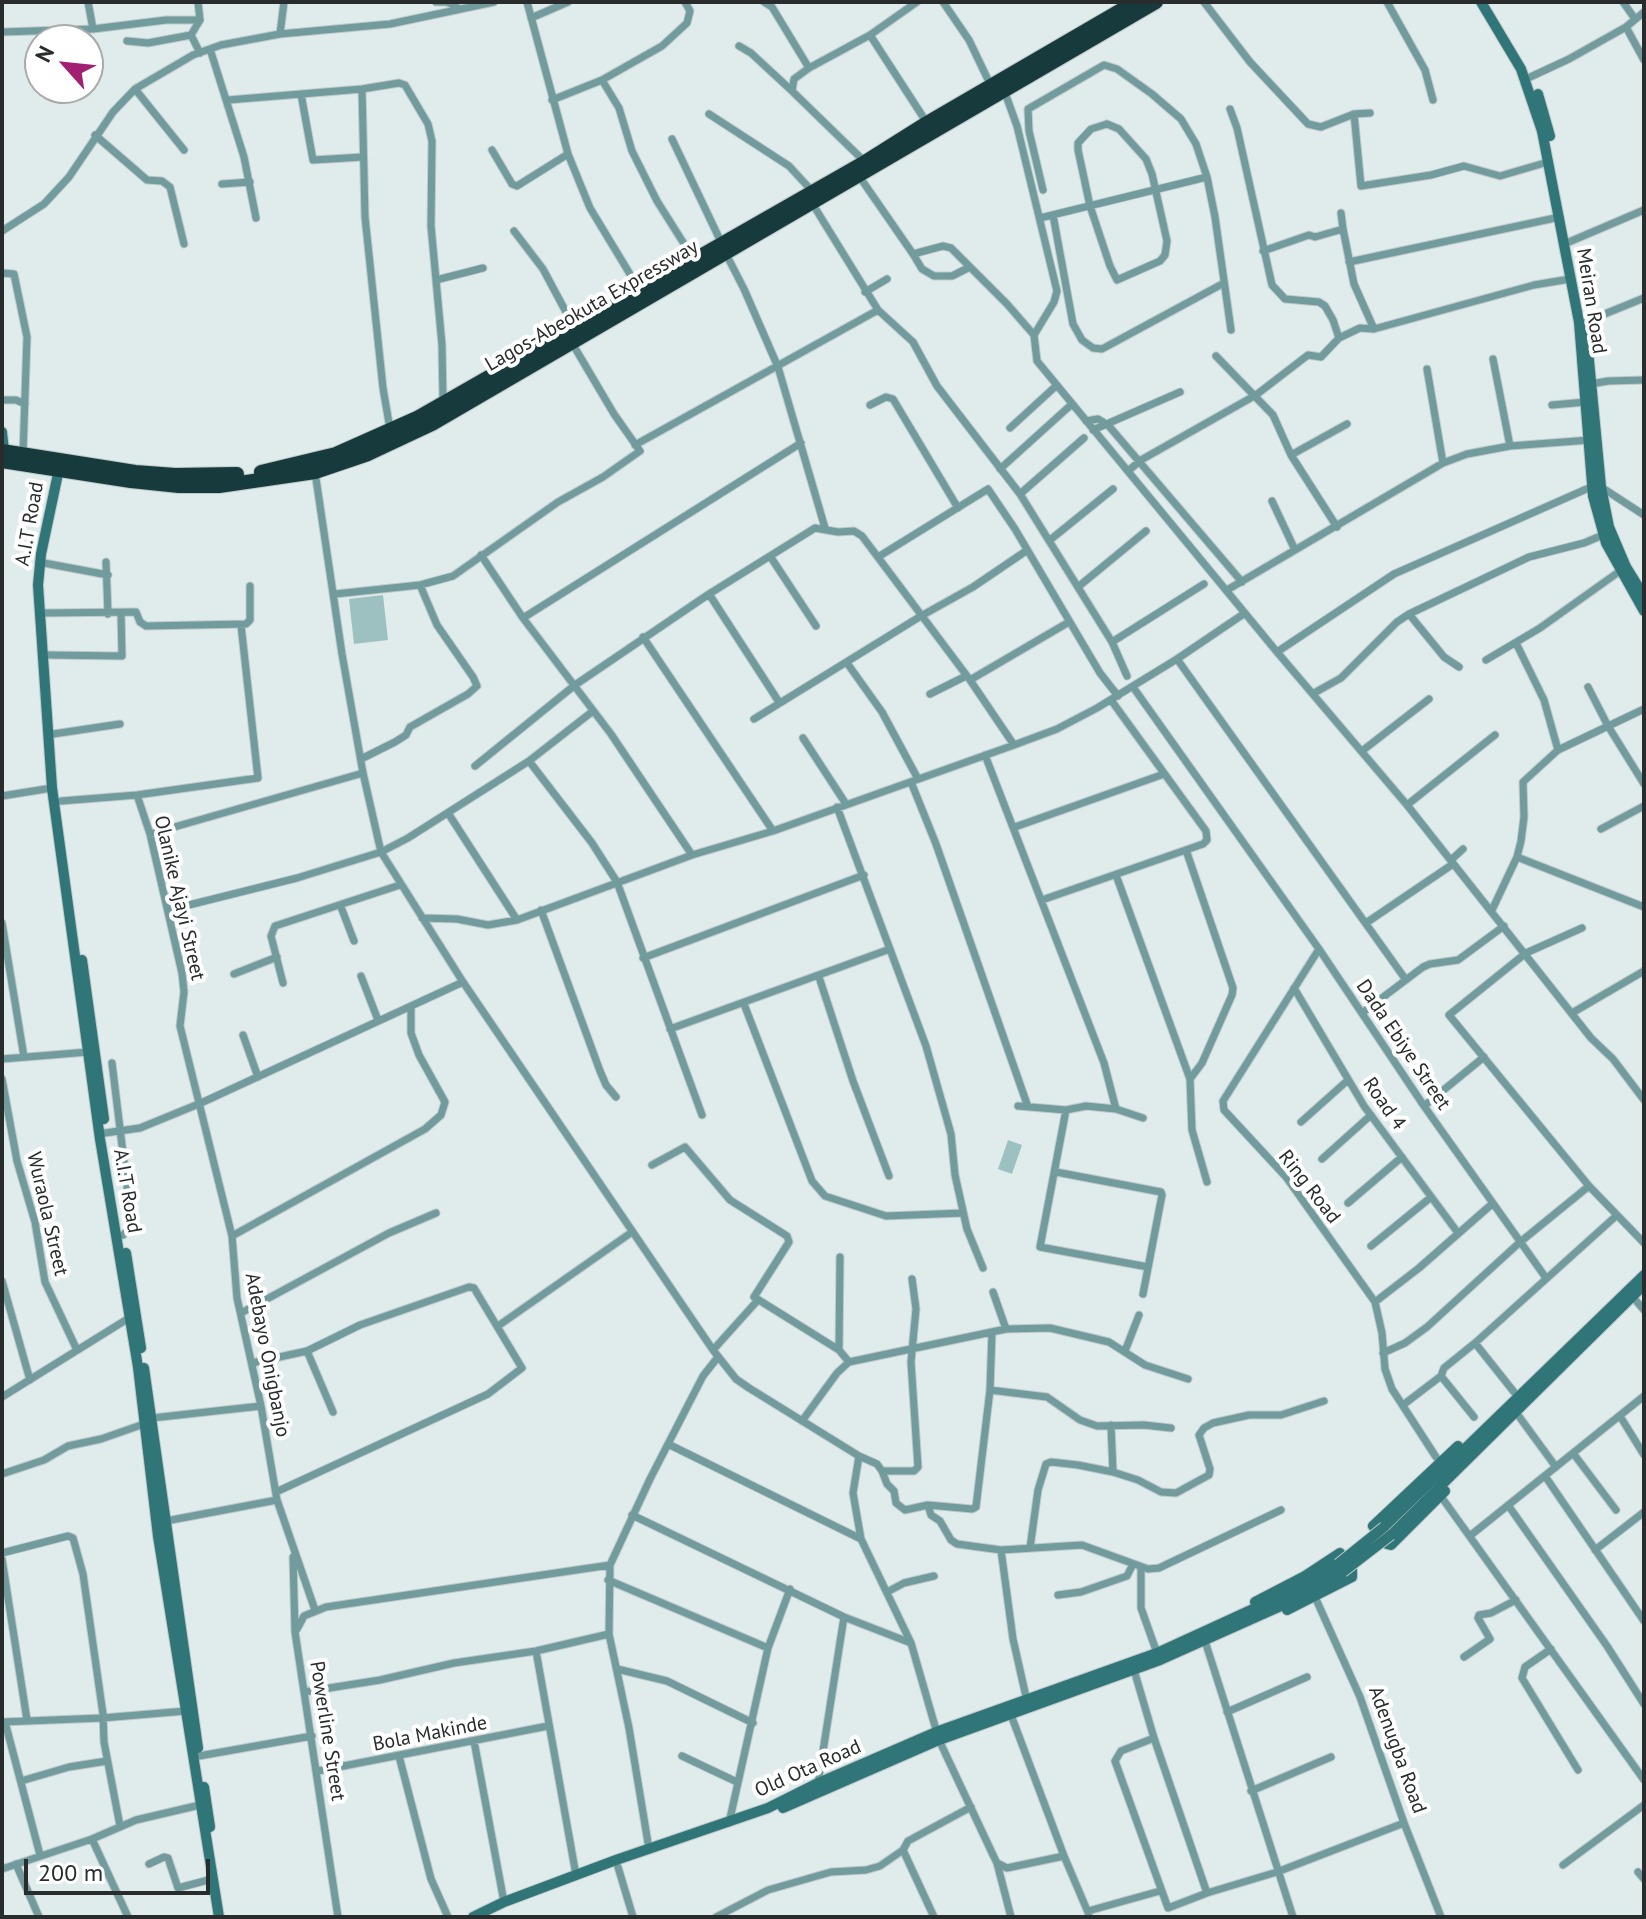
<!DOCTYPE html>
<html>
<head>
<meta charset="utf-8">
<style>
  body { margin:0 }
  #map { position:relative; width:1646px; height:1919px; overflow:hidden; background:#e0ecec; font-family:"PT Sans",sans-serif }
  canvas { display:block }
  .frame { position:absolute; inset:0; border:4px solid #282c2d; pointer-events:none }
  .north { position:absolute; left:24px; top:24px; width:80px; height:80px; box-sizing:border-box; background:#fff; border:2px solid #a9abab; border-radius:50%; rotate:297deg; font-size:22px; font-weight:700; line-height:32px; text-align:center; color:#282c2d }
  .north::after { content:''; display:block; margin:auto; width:28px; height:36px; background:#a12071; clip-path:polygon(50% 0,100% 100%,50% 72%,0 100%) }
  .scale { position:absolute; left:24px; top:1859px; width:186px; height:36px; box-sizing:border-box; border:4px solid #282c2d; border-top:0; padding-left:10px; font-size:24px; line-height:28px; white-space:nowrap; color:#282c2d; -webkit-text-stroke:6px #fff; paint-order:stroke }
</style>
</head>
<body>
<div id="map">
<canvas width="1646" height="1919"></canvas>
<div class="frame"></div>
<div class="north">N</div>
<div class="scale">200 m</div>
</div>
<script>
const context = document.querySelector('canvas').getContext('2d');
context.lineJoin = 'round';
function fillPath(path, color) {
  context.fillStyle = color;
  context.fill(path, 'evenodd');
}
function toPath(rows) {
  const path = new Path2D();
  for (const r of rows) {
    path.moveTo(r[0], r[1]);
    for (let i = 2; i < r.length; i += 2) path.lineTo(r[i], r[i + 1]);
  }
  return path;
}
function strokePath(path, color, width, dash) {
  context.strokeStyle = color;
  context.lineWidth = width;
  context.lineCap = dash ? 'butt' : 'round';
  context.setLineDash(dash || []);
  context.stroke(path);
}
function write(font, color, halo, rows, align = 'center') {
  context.font = font + ' "PT Sans",sans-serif';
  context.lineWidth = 8;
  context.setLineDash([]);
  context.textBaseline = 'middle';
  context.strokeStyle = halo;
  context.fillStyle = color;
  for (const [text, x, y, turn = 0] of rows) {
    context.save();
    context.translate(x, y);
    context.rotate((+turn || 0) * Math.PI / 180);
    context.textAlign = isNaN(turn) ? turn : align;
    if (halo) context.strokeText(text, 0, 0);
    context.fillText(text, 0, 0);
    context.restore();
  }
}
const green = toPath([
  [383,595,388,640,354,644,349,599],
  [1008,1140,1022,1145,1012,1174,998,1169]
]);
const street = toPath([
  [88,2,93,29],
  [198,2,200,20],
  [436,2,447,2,460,9],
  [527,2,568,154,590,208,639,289],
  [764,2,772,7,809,68,794,79,792,91,865,162],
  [943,2,969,40,991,86],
  [1204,2,1250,62,1308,124,1321,127,1354,114,1370,113],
  [1387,2,1425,70,1433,100],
  [1623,2,1635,19],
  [531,18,568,2],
  [200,20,191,35,200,53],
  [1626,27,1644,60],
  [2,32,93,29,166,20,200,20],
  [280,34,284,2],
  [870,35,927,123],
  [127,41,148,43,191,35],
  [739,46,751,53,792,91],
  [210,49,244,157,256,218],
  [809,68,870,35,917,2],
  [1526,79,1569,59,1626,27,1644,12],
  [602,80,619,108,632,151,657,201,693,258],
  [135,89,184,150],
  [362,89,365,217,383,388,390,429],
  [1004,90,1017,126,1057,291,1054,302,1034,335,1037,361,1277,652,1407,805,1591,1038,1613,1059,1644,1100],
  [301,94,313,160,363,157],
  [228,100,362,89,399,83,405,85,428,124,432,141,431,226,442,345,443,401],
  [552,100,602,80,662,46,687,23,690,11,685,2],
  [1230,109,1237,128,1272,285,1285,299,1319,302,1325,306,1333,320,1339,338],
  [709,114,789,166,812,191],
  [1354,114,1361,186,1431,175,1464,166,1500,176,1548,162],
  [1107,124,1119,129,1146,159,1152,174,1167,241,1165,255,1160,261,1117,280,1110,266,1090,206,1078,150,1078,143,1091,129,1107,124],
  [95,135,147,180,162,181,170,187,184,244],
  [672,139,721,242],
  [492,150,512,184,517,186,568,154],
  [859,176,913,254,943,246,951,248,1007,304,1034,335],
  [222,184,250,182],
  [1043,190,1029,131,1028,109,1104,65,1117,69,1152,94,1181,119,1196,144,1207,177,1215,217,1231,330],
  [812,203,878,310,913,342,937,386,1020,494],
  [1053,215,1073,324,1082,340,1093,348,1102,349,1224,283],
  [1040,218,1207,177],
  [1343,229,1354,284,1374,329],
  [2,231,44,204,69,177,113,112,135,89,193,55,221,45,280,34,390,24,494,2],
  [514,231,543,269,574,327],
  [1569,242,1644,210],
  [1263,251,1309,235,1315,237,1343,229,1341,213],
  [725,252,744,289,778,367,825,528],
  [913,254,922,269,934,276,952,276,970,267],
  [1349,262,1560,217],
  [2,273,14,274,27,337,23,454],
  [436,280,483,268],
  [865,292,887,279],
  [1585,322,1644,298],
  [1216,356,1273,415,1291,455,1337,527],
  [1493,359,1510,446],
  [1427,369,1443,463],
  [1591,384,1608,381,1644,380],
  [2,400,16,400,25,404],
  [870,405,886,397,893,399,958,508],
  [1552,405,1586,402],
  [1086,421,1098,419,1108,425,1242,582],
  [1010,428,1057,385],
  [1093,430,1180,392],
  [1084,438,1020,494,1112,642,1204,584],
  [635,445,878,310],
  [1291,455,1347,424],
  [1000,469,1072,404],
  [1128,471,1141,460,1256,395,1308,355,1321,357,1339,338,1360,328,1374,329,1534,285,1570,279],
  [315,472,342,654,363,773,381,852,463,982,713,1350,736,1379,749,1388,859,1456,877,1464,882,1471,914,1471,918,1467,911,1362,916,1309,912,1279],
  [1601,487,1644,515],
  [1272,501,1295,550],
  [1050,540,1113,489],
  [481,555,523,618,611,734,692,855],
  [770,556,816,626],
  [878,557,988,489,1015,529,1100,673,1118,696],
  [106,562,108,614],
  [44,563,108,575],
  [1078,587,1146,531],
  [1227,590,1443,463,1467,454,1510,446,1590,440],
  [335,594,420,585,453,576,558,502,603,477,640,451,614,414,572,343],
  [709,594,779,702],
  [44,613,136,612,140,622,146,626,246,624,250,620,250,586],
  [1409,614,1444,657,1459,667],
  [523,618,801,443],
  [643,637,773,831],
  [1112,642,1127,676],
  [1516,643,1544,700,1558,750],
  [1277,652,1394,574,1591,487],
  [47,655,122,656,121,613],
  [1177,659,1406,980],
  [1486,660,1540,628,1620,571],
  [847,663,882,712,918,779],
  [970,680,1069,622],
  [1133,687,1319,949,1424,1106,1546,1278],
  [1588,687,1608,726,1644,784],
  [1314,693,1341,678,1397,622,1409,614,1529,557,1584,543,1603,535],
  [930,694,966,676],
  [754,719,921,616,973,587,1026,551],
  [53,734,120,724],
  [803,738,846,804],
  [1362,751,1429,699],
  [985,755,1104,1063,1116,1109],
  [361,759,395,742,406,735,410,727,468,694,477,686,473,677,437,625,420,585],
  [529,761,592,843,617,882,702,1115],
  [475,766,575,685,709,594,815,528,838,532,854,531,862,536,970,680,1014,745],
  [911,782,936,844,1028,1107],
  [137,795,150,834,182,973,184,992,180,1026,232,1236,237,1298,261,1406,277,1500,315,1610],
  [2,796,52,788],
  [61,801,137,795,258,778,241,625],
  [1407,805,1495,735],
  [837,807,926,1046,951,1134,955,1175,967,1229,983,1268],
  [448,813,517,920],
  [1015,827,1164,774],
  [1601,829,1644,806],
  [150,834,363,773],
  [1186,850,1233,988,1232,995,1202,1063,1190,1079],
  [1517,857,1644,907],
  [1451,860,1463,849],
  [1116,875,1190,1079,1192,1130,1207,1182],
  [1042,900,1203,844,1207,840,1206,831,1111,700],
  [341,907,354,941],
  [169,910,297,878,381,852,408,838,529,761,593,711],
  [541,910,600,1071,606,1085,616,1097],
  [1492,910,1517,857,1521,841,1524,817,1523,782,1558,750,1644,709],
  [422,918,457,919,488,925,517,920,692,855,773,831,1014,745,1057,729,1097,708,1177,659,1245,613],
  [2,923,24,1057],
  [1366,923,1453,864],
  [1582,928,1526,953,1449,1015,1589,1186,1644,1243],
  [1319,949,1223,1101,1224,1110,1286,1177,1375,1302,1382,1333,1385,1369,1392,1389,1436,1457],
  [643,958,864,875],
  [234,974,277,957],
  [361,976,378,1020],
  [819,977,853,1081,889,1176],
  [283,983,271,936,275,926,400,885],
  [1294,988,1364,1106,1458,1233],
  [744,1004,812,1181,825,1196,886,1216,963,1213],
  [1362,1013,1423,967,1430,964,1458,960,1504,926],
  [1572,1013,1644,971],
  [670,1029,890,949],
  [243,1035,258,1077],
  [2,1059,88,1052],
  [112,1063,131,1219,131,1228,123,1235],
  [2,1079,17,1161,35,1222,45,1282,77,1350],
  [1018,1106,1066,1110,1086,1106,1116,1109,1143,1118],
  [1424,1106,1484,1057],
  [1066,1110,1040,1247,1148,1267],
  [1301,1122,1348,1080],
  [105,1133,140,1128,201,1103,463,982],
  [1322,1159,1371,1115],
  [652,1165,685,1147,730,1200,787,1236,789,1242,754,1297,839,1350,849,1362],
  [1056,1172,1161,1192,1162,1195,1143,1294],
  [1348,1203,1402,1157],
  [232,1236,425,1129,441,1115,445,1102,419,1055,411,1033,411,1008],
  [1371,1246,1430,1198],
  [2,1281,30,1380],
  [993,1292,1006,1329],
  [1632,1296,1644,1310],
  [1375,1302,1419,1268,1492,1204],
  [241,1313,389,1233,436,1213],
  [498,1326,632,1232],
  [1475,1343,1514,1392],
  [713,1350,758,1300],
  [839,1350,840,1257],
  [307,1351,333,1412],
  [1125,1351,1139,1315],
  [1383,1353,1405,1343,1427,1327,1519,1243,1589,1186],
  [252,1363,307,1351,360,1325,469,1287,474,1288,522,1368,488,1394,276,1492],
  [1441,1376,1474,1417],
  [990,1390,1047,1397,1080,1420,1097,1426,1144,1425,1171,1428],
  [2,1397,129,1318],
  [1403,1405,1441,1376,1444,1368,1475,1343,1616,1216],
  [1515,1411,1556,1467],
  [1620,1416,1644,1455],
  [152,1418,261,1406],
  [802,1421,837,1373,849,1362,1006,1329,1050,1328,1109,1342,1145,1365,1188,1379],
  [1111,1425,1113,1472],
  [668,1444,861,1539],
  [1573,1453,1616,1510],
  [859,1456,853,1493,861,1539,911,1643,939,1740,994,1857,997,1863,1007,1868,1064,1856],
  [882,1471,887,1484,894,1491,896,1503,905,1510,928,1505,931,1515,940,1521,951,1540,957,1544,1001,1550,1082,1545,1148,1569,1159,1568,1281,1510],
  [2,1474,44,1460,68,1446,101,1439,144,1424],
  [1545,1476,1644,1621],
  [1440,1495,1644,1780],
  [928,1505,972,1509,976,1507,990,1390,992,1332],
  [1508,1505,1607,1646,1644,1704],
  [632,1515,844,1617,911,1643],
  [166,1521,277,1500],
  [1471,1535,1644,1396],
  [1030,1548,1038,1490,1046,1464,1051,1462,1078,1465,1113,1472,1138,1480,1161,1492,1176,1493,1209,1475,1210,1469,1199,1435,1204,1428,1213,1423,1249,1415,1281,1415,1324,1401],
  [1001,1550,1013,1639,1027,1701],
  [1595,1550,1644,1512],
  [2,1553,68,1536,73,1538,83,1574,103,1714,104,1742,120,1826],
  [293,1557,295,1632,338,1917],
  [2,1559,27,1720],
  [1141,1568,1141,1608,1157,1653],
  [608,1580,768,1648],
  [887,1592,904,1583,934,1576],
  [1058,1595,1081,1592,1127,1576,1133,1564],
  [1315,1597,1360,1697,1404,1823,1441,1917],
  [297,1629,304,1616,326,1607,610,1565],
  [1205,1641,1293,1917],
  [1551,1649,1525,1667,1522,1678,1578,1770],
  [536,1651,576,1875],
  [1464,1657,1490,1639,1478,1618,1479,1615,1491,1613,1516,1600],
  [617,1669,667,1681,753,1723],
  [1134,1670,1154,1738,1207,1893],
  [304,1692,380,1680,454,1663,536,1651,609,1634],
  [1227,1712,1307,1677],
  [1011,1715,1064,1856,1090,1917],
  [2,1722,102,1718,186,1711],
  [5,1722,40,1855],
  [1154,1738,1121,1751,1115,1761,1168,1908,1207,1893,1277,1872,1404,1823],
  [474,1741,504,1902],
  [199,1756,312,1736],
  [399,1756,431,1879,448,1917],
  [682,1756,737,1782],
  [318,1771,548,1726],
  [21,1781,69,1767,107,1761],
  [818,1783,844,1617],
  [1251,1791,1331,1757],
  [729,1823,768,1648,790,1589],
  [92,1839,128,1917],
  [649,1849,629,1728,609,1634,610,1565,650,1479,703,1376,718,1357],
  [903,1850,934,1917],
  [997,1863,1011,1917],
  [16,1864,39,1917],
  [149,1864,164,1857,168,1858,178,1888,212,1879],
  [1563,1865,1644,1805],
  [618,1867,633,1917],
  [2,1869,92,1839,136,1820,200,1805],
  [1638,1872,1644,1879],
  [1088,1911,1160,1891],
  [716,1917,768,1890,831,1872,866,1870,880,1866,903,1850,908,1841,971,1807]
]);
const secondary = toPath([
  [1481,2,1521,69,1542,131,1579,322,1593,496,1606,543,1644,611],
  [1538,94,1550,136],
  [1586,329,1601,487,1609,527,1626,567,1644,596],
  [2,432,4,451],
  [59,469,41,554,38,585,52,788,100,1139,138,1367,158,1536,219,1917],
  [82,960,104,1119],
  [126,1253,141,1348],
  [144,1368,198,1748],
  [1445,1491,1391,1545,1387,1544,1373,1526,1458,1446],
  [1384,1527,1644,1275],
  [1391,1535,1644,1285],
  [1255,1602,1305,1576,1340,1553,1352,1569,1352,1577,1287,1610],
  [204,1787,210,1827],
  [783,1808,939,1740,1160,1660,1290,1602,1343,1572],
  [473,1917,504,1902,616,1860,768,1808,818,1783,936,1732,1157,1653,1301,1587,1338,1564]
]);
const highway = toPath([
  [2,451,135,472,175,475,237,474],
  [2,461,131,481,179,486,219,486,315,472,368,454,432,424,1156,2],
  [261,472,336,454,417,418,865,162,927,123,1135,2]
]);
const secondaryBridge = toPath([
  [1338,1564,1384,1527],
  [1343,1572,1391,1535]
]);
const streetNames = [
  ["Meiran Road",1591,301,81],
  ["Lagos-Abeokuta Expressway",592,306,-30],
  ["A.I.T Road",30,524,-80],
  ["Olanike Ajayi Street",179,898,77],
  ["Dada Ebiye Street",1403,1045,56],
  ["Road 4",1384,1104,55],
  ["Ring Road",1309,1187,52],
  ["A.I.T Road",127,1191,80],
  ["Wuraola Street",47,1214,77],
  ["Adebayo Onigbanjo",267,1355,79],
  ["Powerline Street",327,1731,81],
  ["Bola Makinde",430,1734,-11],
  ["Adenugba Road",1397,1750,70],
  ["Old Ota Road",808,1769,-24]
];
fillPath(green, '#9dc1c1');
strokePath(street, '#bfc9ca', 9);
strokePath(secondary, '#bfc9ca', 12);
strokePath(highway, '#bfc9ca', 16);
strokePath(street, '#719b9c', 7);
strokePath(secondary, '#307577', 10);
strokePath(highway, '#173b3c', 14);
strokePath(secondaryBridge, '#bfc9ca', 12, []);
strokePath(secondaryBridge, '#307577', 10);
write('20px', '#282c2d', '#fff', streetNames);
</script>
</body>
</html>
